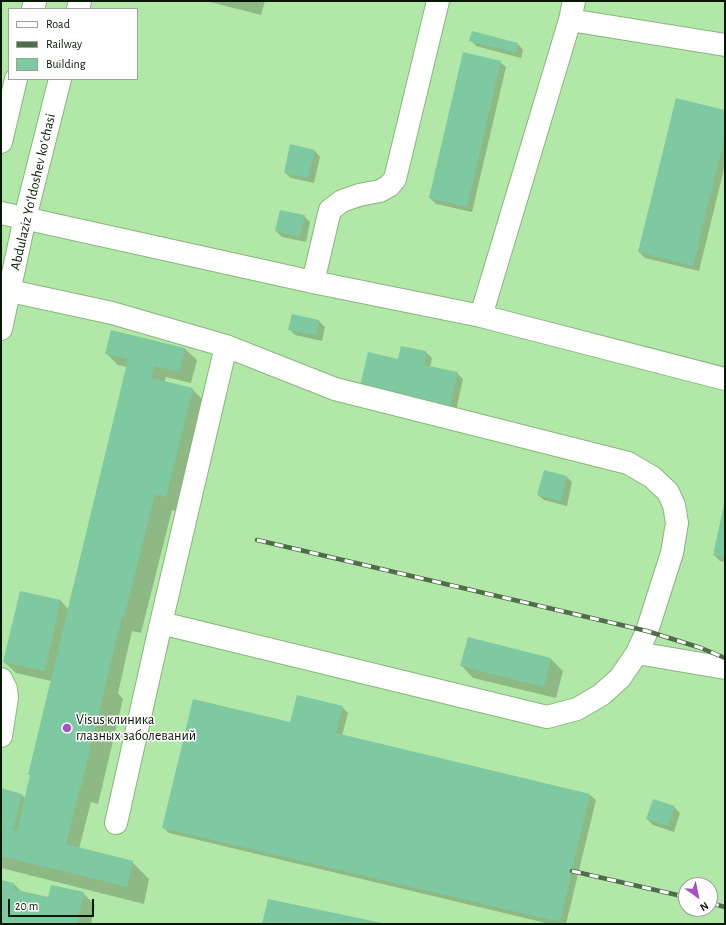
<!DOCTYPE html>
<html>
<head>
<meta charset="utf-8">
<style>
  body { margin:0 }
  #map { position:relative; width:726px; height:925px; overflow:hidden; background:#c3f4b7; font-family:"Alegreya Sans",sans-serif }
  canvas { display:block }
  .frame { position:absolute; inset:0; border:2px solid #061703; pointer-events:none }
  .legend { position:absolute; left:8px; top:8px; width:130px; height:72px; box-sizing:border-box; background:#fff; border:1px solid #9ba29a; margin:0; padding:5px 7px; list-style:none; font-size:12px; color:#061703 }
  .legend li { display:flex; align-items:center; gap:8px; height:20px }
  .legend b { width:20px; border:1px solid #9ba29a }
  .north { position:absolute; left:678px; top:877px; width:40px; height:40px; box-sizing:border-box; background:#fff; border:1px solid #9ba29a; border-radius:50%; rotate:147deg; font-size:11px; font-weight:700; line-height:16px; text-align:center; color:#061703 }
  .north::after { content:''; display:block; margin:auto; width:14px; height:18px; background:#a951be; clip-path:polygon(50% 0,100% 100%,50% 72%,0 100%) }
  .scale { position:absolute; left:8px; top:899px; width:86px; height:18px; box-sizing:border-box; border:2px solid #061703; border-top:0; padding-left:5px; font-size:12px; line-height:14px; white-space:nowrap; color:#061703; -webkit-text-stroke:3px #fff; paint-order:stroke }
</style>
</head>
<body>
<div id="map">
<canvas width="726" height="925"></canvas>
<div class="frame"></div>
<ul class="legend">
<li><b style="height:5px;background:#fff"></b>Road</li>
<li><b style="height:5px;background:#506d49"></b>Railway</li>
<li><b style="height:11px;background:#7ec9a1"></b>Building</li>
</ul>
<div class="north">N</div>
<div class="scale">20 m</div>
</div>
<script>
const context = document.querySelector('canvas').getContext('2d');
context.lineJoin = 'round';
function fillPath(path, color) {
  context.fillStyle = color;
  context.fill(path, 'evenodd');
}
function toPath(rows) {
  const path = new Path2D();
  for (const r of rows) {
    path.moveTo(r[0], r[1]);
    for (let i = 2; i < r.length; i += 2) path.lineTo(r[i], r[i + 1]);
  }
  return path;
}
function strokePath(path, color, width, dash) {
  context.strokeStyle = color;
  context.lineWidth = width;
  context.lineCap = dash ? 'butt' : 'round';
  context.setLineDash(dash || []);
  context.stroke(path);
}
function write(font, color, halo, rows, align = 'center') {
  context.font = font + ' "Alegreya Sans",sans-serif';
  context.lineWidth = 3;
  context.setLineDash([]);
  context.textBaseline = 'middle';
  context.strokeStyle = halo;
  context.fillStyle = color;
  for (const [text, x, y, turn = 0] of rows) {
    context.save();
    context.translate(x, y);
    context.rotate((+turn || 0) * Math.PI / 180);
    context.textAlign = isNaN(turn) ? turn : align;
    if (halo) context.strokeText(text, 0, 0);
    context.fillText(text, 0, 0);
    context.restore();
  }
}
const built = toPath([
  [1,1,725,1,725,924,1,924],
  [9,9,137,9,137,79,9,79],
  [686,885,710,885,710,909,686,909]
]);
const shadow = toPath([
  [206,1,265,1,261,15],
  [471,40,518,44,523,50,521,58,476,46],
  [500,62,506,67,472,212,436,204,430,198],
  [725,111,725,165,699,271,645,258,639,252],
  [315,151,320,157,314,183,291,178,285,173],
  [304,216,310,222,306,242,282,237,276,231],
  [293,315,319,321,325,327,322,341,295,335,289,329],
  [401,347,426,352,432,358,430,367,457,373,463,379,456,411,367,392,398,360],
  [185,349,197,360,191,383,166,377,164,383,192,389,209,406,183,513,172,510,141,633,132,631,118,693,123,699,98,804,91,802,79,849,132,862,149,879,144,904,1,868,1,789,22,795,26,799,31,777,29,774,51,681,16,673,4,662,21,592,61,601,68,609,127,367,118,365,106,353],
  [566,476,572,482,567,506,544,500,538,495],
  [725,508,725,562,720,561,714,555],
  [469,638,551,659,563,671,556,698,473,678,462,666],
  [342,707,348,713,342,736,590,795,596,800,566,924,550,924,169,833,164,828],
  [674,807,680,813,674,832,653,825,647,819],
  [1,881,14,884,22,892,49,898,83,893,95,905,91,924,1,924]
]);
const building = toPath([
  [472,31,518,43,516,53,469,41],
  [463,52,501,61,467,207,429,198],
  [676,98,725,110,725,137,693,266,638,252],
  [290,144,315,150,308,178,284,173],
  [280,210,305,215,300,237,275,231],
  [292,314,319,320,316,335,288,330],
  [111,330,185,348,179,372,154,366,151,378,193,388,166,497,155,494,124,617,122,616,81,787,80,787,66,844,133,861,127,887,1,856,1,788,22,794,13,830,17,831,30,775,28,775,128,359,105,354],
  [401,346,426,351,424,365,458,372,450,406,360,386,368,352,398,359],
  [544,470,567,476,561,501,537,495],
  [724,505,725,505,725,558,713,555],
  [20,591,61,600,45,671,3,662],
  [468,637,551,658,544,687,460,666],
  [297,695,343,706,336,733,590,794,560,922,162,828,193,699,290,722],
  [653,799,675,806,668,826,646,819],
  [1,880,14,883,13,889,48,897,51,885,84,892,77,924,1,924],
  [268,899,382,923,382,924,262,924]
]);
const minor = toPath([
  [570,20,725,45],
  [1,213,313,282,481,316,725,379],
  [313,282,330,210,342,201,359,195,380,191,389,186,395,179,438,1],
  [1,289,112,313,226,346,335,389,628,463,652,477,668,492,674,505,677,523,672,553,647,631,637,653,620,678,601,695,577,709,547,717,161,623,226,346],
  [481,316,570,20,574,1],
  [637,653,725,668],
  [1,679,6,689,7,698,1,736],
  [116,823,161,623]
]);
const major = toPath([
  [33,9,35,1],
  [78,9,80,1],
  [1,142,16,79],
  [1,329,25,218,60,79]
]);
const rail = toPath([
  [257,540,647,631,701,648,725,658],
  [572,871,686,897],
  [710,903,725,907]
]);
const markers = [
  [67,728,5,"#a951be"]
];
const streetNames = [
  ["Abdulaziz Yoʻldoshev koʻchasi",33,192,-77]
];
const poiNames = [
  ["Visus клиника",76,720],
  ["глазных заболеваний",76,736]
];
fillPath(built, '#b2e8a7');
fillPath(shadow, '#0003');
fillPath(building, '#7ec9a1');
strokePath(minor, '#87b67c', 24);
strokePath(major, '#87b67c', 24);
strokePath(minor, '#fff', 22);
strokePath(major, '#fff', 22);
strokePath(rail, '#506d49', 4.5);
strokePath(rail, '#fff', 3, [9]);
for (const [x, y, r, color] of markers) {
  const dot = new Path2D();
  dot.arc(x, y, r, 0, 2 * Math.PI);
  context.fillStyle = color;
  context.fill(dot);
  strokePath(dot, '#fff', 1.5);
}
write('14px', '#061703', '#fff', streetNames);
write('14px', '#061703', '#fff', poiNames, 'left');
</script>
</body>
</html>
